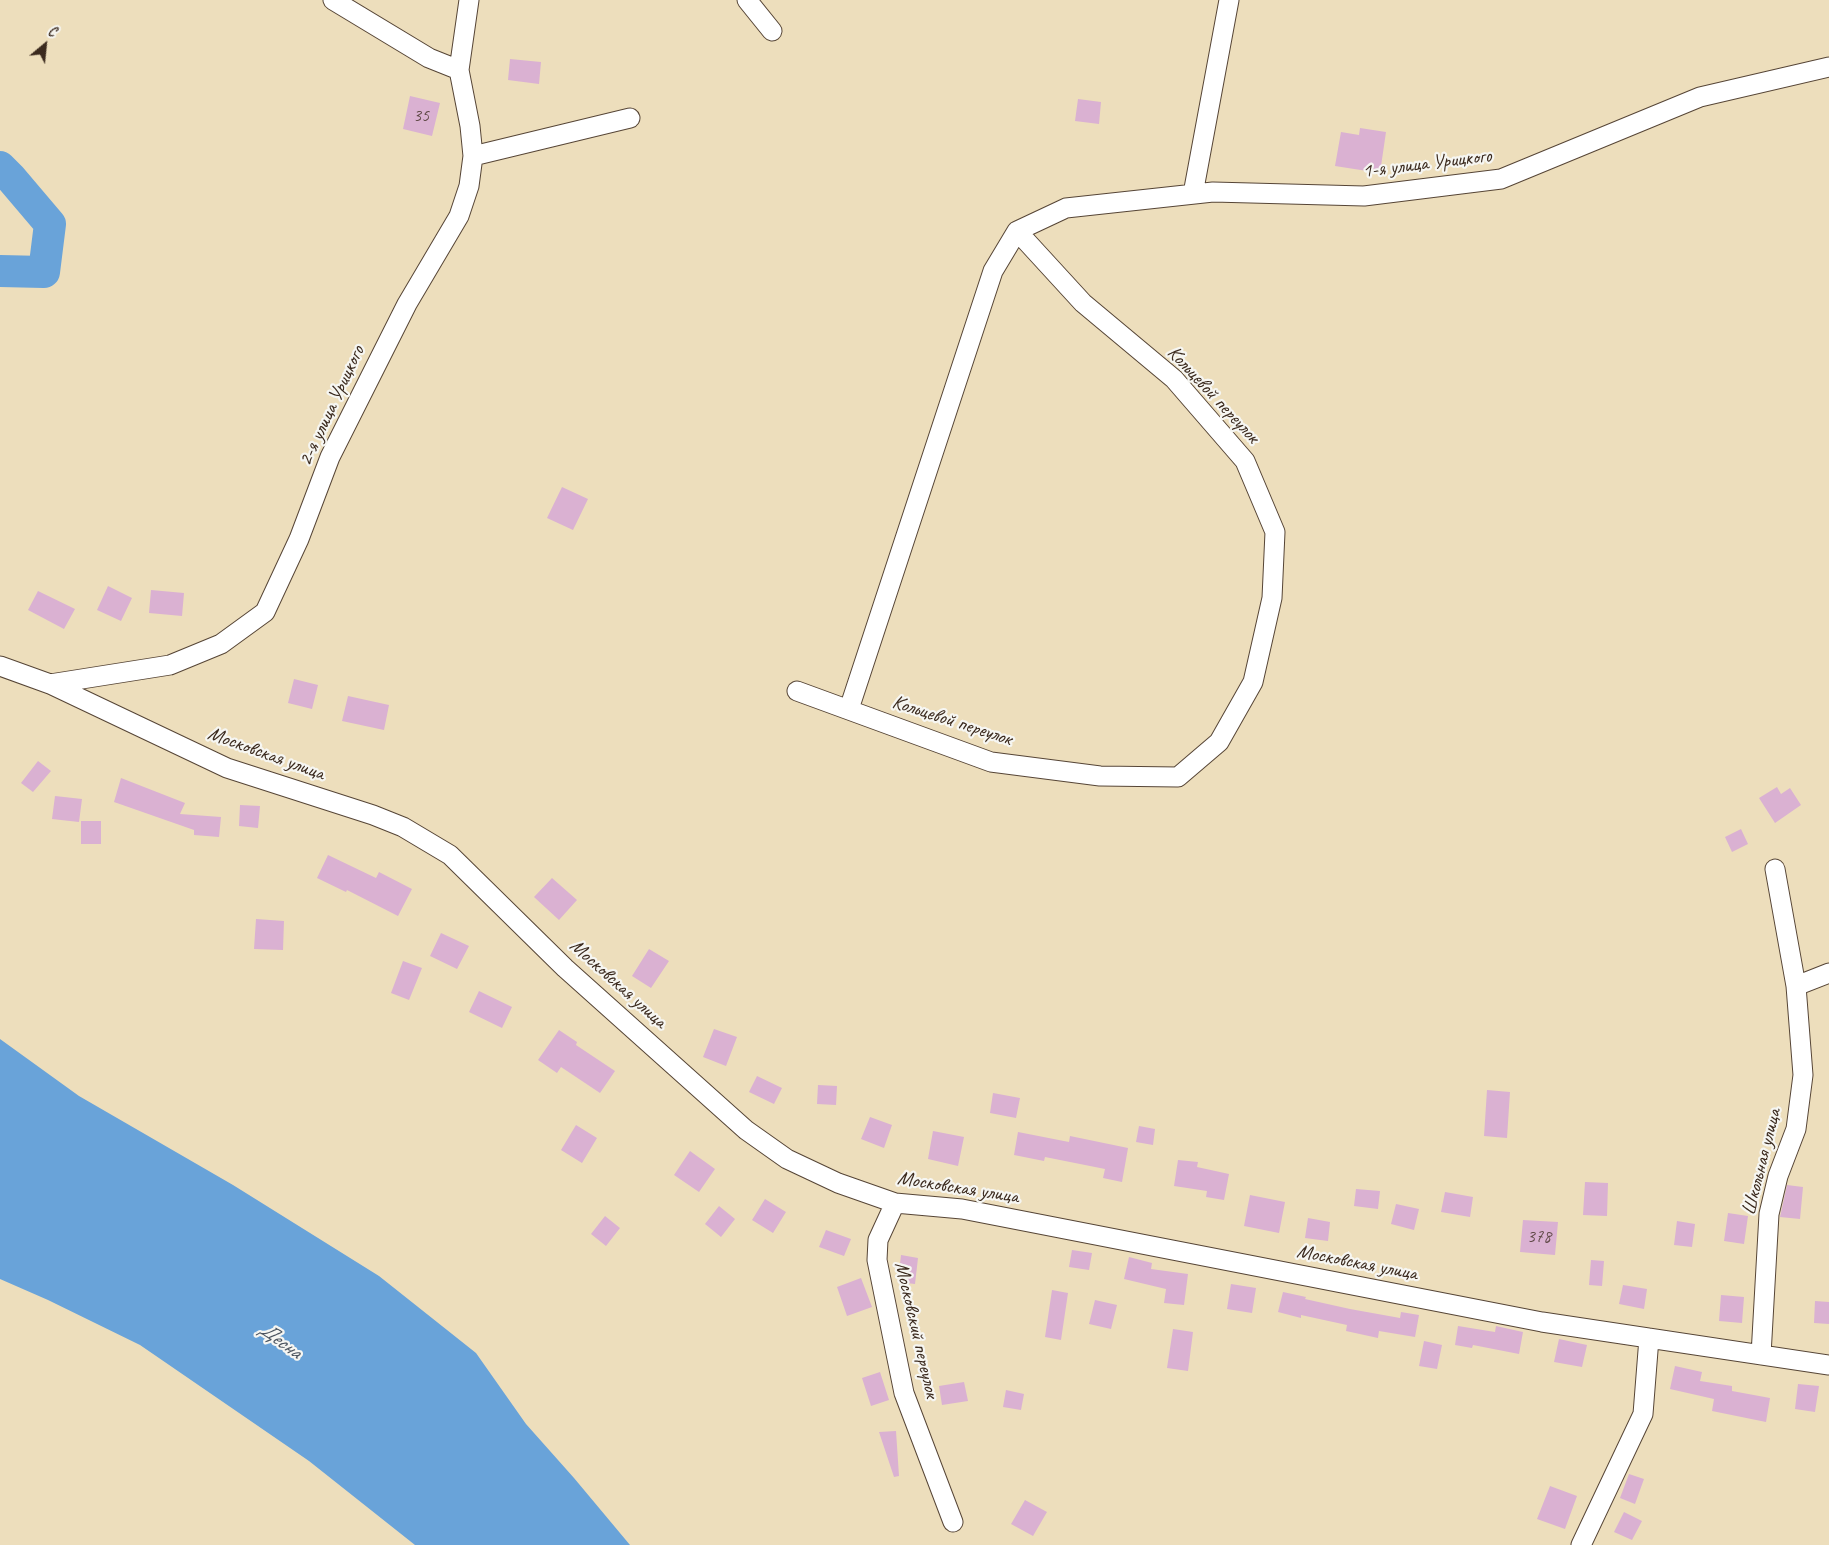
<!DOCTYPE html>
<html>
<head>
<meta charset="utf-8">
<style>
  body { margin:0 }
  #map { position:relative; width:1829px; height:1545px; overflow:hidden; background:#eddebc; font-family:Caveat,sans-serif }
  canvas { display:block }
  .north { position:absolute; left:20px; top:20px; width:50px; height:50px; -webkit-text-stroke:4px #f6f6f2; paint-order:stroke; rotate:28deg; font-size:14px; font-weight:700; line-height:20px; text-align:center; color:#3b2a1e }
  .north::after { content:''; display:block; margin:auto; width:18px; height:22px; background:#3b2a1e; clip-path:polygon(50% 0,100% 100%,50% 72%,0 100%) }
</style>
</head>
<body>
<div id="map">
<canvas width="1829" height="1545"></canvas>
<div class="north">С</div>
</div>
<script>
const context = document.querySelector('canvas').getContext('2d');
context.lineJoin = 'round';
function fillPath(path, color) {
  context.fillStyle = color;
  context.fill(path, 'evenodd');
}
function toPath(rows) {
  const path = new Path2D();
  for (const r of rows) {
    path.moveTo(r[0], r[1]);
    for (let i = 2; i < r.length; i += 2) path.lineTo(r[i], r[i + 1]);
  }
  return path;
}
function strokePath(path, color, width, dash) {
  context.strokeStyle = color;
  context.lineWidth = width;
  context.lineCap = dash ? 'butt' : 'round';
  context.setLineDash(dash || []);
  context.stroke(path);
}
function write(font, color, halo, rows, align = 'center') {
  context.font = font + ' Caveat,sans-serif';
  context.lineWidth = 4.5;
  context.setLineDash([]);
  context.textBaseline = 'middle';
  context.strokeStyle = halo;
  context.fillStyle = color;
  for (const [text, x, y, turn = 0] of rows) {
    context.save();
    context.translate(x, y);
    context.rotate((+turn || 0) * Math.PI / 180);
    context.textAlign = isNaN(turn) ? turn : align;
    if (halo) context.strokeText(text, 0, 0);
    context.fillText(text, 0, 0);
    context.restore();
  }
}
const water = toPath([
  [0,1039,79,1096,233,1185,379,1276,476,1353,526,1424,574,1478,630,1545,415,1545,309,1461,140,1345,48,1300,0,1279]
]);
const river = toPath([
  [0,167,11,178,50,224,44,272,0,271]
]);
const building = toPath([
  [510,59,541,62,539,84,508,80],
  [410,96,440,103,432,136,403,129],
  [1078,99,1101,102,1099,124,1075,121],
  [1360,128,1386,132,1380,173,1335,166,1341,132,1359,135],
  [562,487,588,499,573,530,547,518],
  [108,586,132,598,121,621,97,610],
  [151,590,184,593,182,616,149,613],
  [38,591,75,609,64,629,28,610],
  [294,679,318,685,312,709,288,703],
  [348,696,389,705,384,730,342,721],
  [38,761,51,771,33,792,21,783],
  [121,778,185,803,180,814,221,817,219,837,194,835,194,830,114,802],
  [1777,787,1781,794,1790,788,1801,805,1775,823,1759,798],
  [55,796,82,799,79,822,52,819],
  [240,805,260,806,258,828,239,826],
  [81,821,101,821,101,844,81,844],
  [1741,829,1748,844,1732,852,1725,837],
  [328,855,376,878,379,872,412,889,398,916,347,890,346,892,317,878],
  [552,878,577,900,559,920,534,897],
  [256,919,284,921,283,950,254,949],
  [441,933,469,946,457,969,430,956],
  [649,949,669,961,651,988,632,976],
  [403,961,422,968,409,1000,391,993],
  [479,991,512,1007,502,1028,469,1012],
  [714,1029,737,1037,726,1066,703,1057],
  [559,1030,577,1042,576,1045,615,1071,600,1093,561,1067,557,1073,538,1060],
  [757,1076,782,1088,774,1104,749,1092],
  [818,1085,837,1086,836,1105,817,1104],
  [1487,1090,1510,1092,1507,1138,1484,1136],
  [993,1093,1020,1098,1016,1118,990,1113],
  [870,1117,892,1125,884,1148,861,1139],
  [576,1125,597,1138,582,1163,561,1150],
  [1139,1126,1155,1129,1153,1145,1136,1142],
  [933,1131,964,1137,958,1166,928,1159],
  [1018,1132,1069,1142,1070,1136,1128,1148,1122,1182,1103,1178,1105,1169,1045,1157,1044,1161,1014,1155],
  [690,1151,715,1169,699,1192,674,1175],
  [1178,1160,1198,1162,1197,1167,1229,1174,1224,1200,1206,1197,1207,1191,1174,1186],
  [1585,1182,1608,1183,1607,1216,1583,1215],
  [1787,1185,1803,1187,1800,1219,1780,1217],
  [1356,1189,1380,1191,1378,1209,1354,1206],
  [1445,1192,1473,1197,1470,1217,1441,1212],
  [1250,1195,1285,1202,1279,1233,1244,1226],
  [765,1199,786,1212,773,1233,752,1220],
  [1396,1204,1419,1209,1414,1230,1391,1224],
  [719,1206,735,1219,721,1237,705,1224],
  [1728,1213,1748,1216,1744,1244,1724,1241],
  [605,1216,620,1228,606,1246,591,1234],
  [1308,1218,1330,1222,1328,1241,1305,1238],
  [1523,1220,1558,1222,1555,1255,1520,1252],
  [1677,1221,1695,1224,1692,1247,1674,1245],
  [826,1230,851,1239,844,1256,819,1247],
  [1072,1250,1092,1253,1089,1270,1069,1267],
  [901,1255,918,1258,915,1284,898,1282],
  [1129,1257,1152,1263,1151,1269,1188,1274,1184,1305,1164,1303,1166,1289,1124,1279],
  [1591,1260,1604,1261,1602,1286,1589,1285],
  [861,1278,872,1307,847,1316,837,1287],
  [1231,1284,1256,1288,1252,1313,1227,1309],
  [1623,1285,1647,1289,1644,1309,1619,1304],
  [1052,1290,1068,1293,1061,1340,1045,1337],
  [1283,1292,1306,1297,1305,1299,1350,1309,1400,1318,1401,1312,1419,1315,1415,1337,1379,1331,1378,1338,1346,1331,1347,1325,1301,1315,1301,1318,1278,1312],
  [1721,1295,1744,1297,1742,1323,1719,1321],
  [1095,1300,1117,1305,1111,1329,1089,1324],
  [1815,1301,1829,1302,1829,1324,1814,1323],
  [1458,1326,1495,1332,1496,1326,1523,1332,1519,1354,1473,1345,1472,1348,1455,1345],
  [1173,1329,1193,1332,1188,1371,1167,1368],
  [1559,1339,1587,1345,1582,1367,1554,1362],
  [1424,1341,1442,1345,1437,1369,1419,1366],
  [1675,1366,1702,1372,1700,1381,1732,1386,1732,1391,1770,1398,1766,1422,1712,1411,1714,1399,1670,1389],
  [880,1372,889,1400,871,1406,862,1378],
  [964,1382,968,1401,942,1405,939,1386],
  [1798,1384,1819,1386,1815,1412,1795,1409],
  [1006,1390,1024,1394,1021,1410,1003,1407],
  [896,1431,899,1476,894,1477,879,1432],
  [1629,1474,1644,1479,1635,1504,1620,1498],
  [1550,1486,1577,1496,1565,1529,1537,1519],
  [1025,1500,1047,1512,1033,1536,1011,1524],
  [1624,1512,1642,1521,1632,1540,1614,1532]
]);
const minor = toPath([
  [333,0,429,58,459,70],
  [747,0,772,31],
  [473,156,630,118],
  [1193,194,1229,0],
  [1017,231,1066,208,1213,192,1364,196,1501,179,1700,97,1829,67],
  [0,666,50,684,227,768,373,815,403,827,450,855,565,968,746,1130,787,1159,838,1183,895,1203,962,1209,1542,1322,1829,1365],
  [50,684,170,665,221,644,265,612,299,539,330,457,407,304,459,216,469,186,473,156,470,126,459,70,469,0],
  [797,691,991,762,1100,776,1178,777,1219,742,1253,682,1272,598,1275,532,1245,461,1174,379,1083,303,1017,231],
  [849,709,993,271,1017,231],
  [1775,869,1796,986],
  [895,1203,878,1240,877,1260,904,1393,953,1522],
  [1761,1355,1769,1214,1778,1176,1796,1129,1803,1075,1796,986,1829,973],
  [1581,1545,1643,1414,1649,1338]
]);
const numberNames = [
  ["35",421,116],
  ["378",1539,1237]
];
const streetNames = [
  ["1-я улица Урицкого",1427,164,-7],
  ["Кольцевой переулок",1213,395,47],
  ["2-я улица Урицкого",332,406,-65],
  ["Кольцевой переулок",952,721,18],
  ["Московская улица",266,754,20],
  ["Московская улица",618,984,42],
  ["Школьная улица",1762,1162,-76],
  ["Московская улица",958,1188,9],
  ["Московская улица",1357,1263,11],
  ["Московский переулок",916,1330,77]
];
const waterNames = [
  ["Десна",280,1341,36]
];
fillPath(water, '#69a3d9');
strokePath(river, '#69a3d9', 32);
fillPath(building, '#dab1d2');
strokePath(minor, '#564536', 21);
strokePath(minor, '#fff', 19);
write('18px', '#634c4b', null, numberNames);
write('20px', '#3b2a1e', '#f6f6f2', streetNames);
write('italic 21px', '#4b545f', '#f6f6f2', waterNames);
</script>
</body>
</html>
